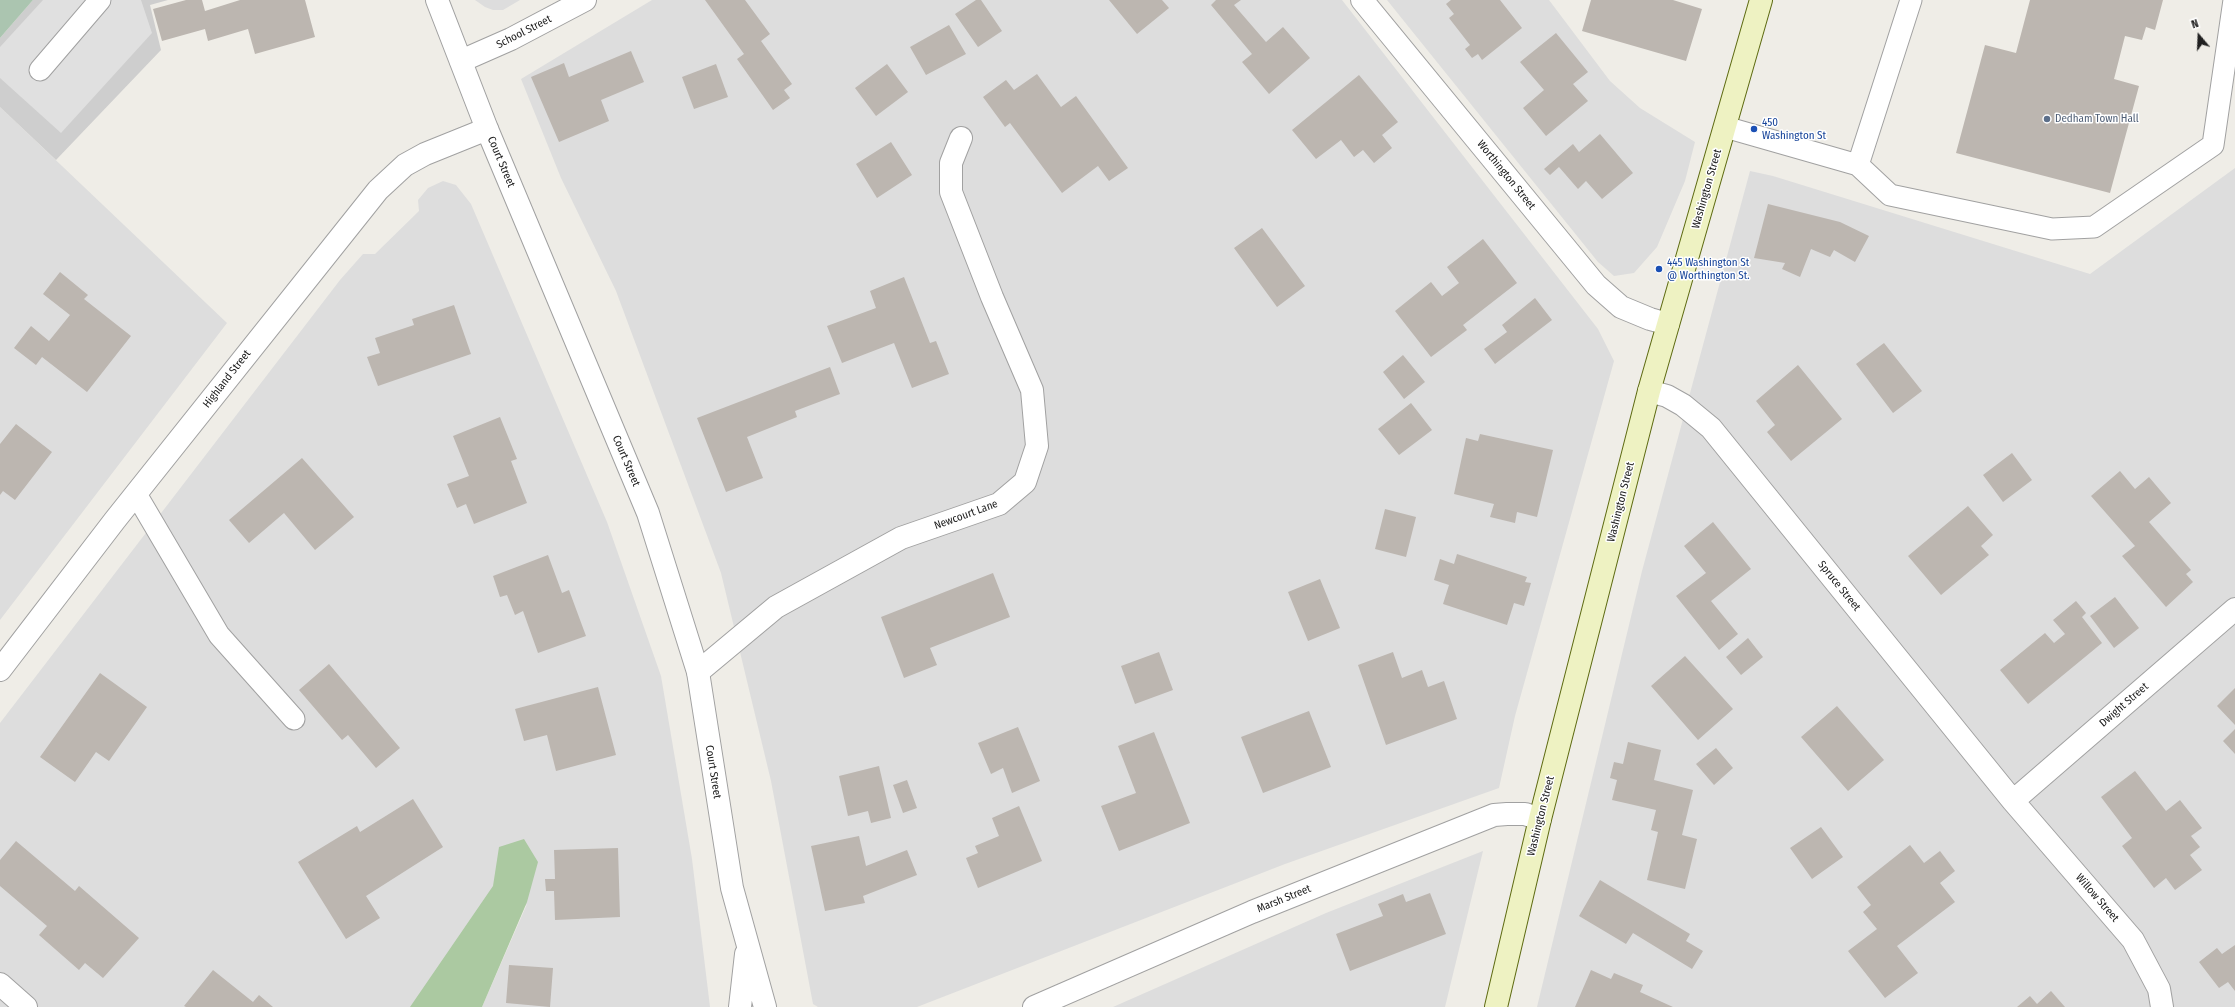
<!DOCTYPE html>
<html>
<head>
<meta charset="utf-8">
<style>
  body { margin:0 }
  #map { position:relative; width:2235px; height:1007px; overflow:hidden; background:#efede7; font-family:"Fira Sans Condensed",sans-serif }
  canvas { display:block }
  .north { position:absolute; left:2179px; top:16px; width:40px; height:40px; -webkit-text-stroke:3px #fff; paint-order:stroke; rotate:341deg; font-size:11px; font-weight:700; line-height:16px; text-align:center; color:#202020 }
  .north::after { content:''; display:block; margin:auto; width:14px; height:18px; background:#202020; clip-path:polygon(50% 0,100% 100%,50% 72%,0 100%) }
</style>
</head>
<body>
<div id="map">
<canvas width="2235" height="1007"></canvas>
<div class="north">N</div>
</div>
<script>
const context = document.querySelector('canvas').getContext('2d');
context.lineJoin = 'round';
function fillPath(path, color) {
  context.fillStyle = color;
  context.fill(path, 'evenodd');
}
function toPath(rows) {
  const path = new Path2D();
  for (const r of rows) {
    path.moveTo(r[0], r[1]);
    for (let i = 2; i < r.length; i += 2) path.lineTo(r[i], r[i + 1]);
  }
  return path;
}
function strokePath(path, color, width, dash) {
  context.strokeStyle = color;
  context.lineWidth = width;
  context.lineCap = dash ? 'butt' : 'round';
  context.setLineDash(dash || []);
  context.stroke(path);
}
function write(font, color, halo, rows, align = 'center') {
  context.font = font + ' "Fira Sans Condensed",sans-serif';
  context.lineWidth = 3;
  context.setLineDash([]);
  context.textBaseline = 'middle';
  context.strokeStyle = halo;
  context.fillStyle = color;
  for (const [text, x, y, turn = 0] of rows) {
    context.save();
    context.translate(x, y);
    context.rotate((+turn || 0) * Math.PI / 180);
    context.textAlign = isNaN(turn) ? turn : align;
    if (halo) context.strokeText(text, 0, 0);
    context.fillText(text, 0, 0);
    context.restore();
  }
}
const residential = toPath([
  [475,0,520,0,503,10,493,10,485,7],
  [652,0,1342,0,1598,329,1614,361,1515,716,1499,788,1285,864,917,1007,818,1007,813,1004,771,781,721,573,616,291,561,178,521,79],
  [1387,0,1549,0,1610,81,1640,108,1695,142,1685,181,1657,247,1634,273,1614,276,1598,262],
  [0,107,227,323,0,620],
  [2235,168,2235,1007,1537,1007,1642,571,1750,171,1773,176,2090,274],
  [443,181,456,185,471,204,607,522,661,676,692,859,710,1007,482,1007,527,904,424,1007,0,1007,0,723,340,280,363,254,375,254,419,211,418,200,428,188],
  [1483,851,1445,1007,1113,1007,1326,913]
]);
const religious = toPath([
  [33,0,168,0,150,5,161,50,56,160,0,107,0,38]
]);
const forest = toPath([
  [524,839,538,862,527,902,482,1007,410,1007,493,886,499,847]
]);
const cemetery = toPath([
  [0,0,33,0,0,38]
]);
const parking = toPath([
  [43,0,141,0,152,33,61,133,0,78,0,47]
]);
const building = toPath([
  [186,0,202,0,205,11,240,0,305,0,315,37,255,54,248,29,208,41,205,29,162,41,153,9],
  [705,0,745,0,770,34,761,41,792,84,784,90,790,98,773,110,737,59,744,54],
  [976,0,981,0,1002,31,978,47,955,14],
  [1109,0,1162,0,1169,8,1137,34],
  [1216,0,1241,0,1234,5,1266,42,1283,27,1310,58,1269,94,1242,62,1252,54,1211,5],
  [1451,0,1500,0,1522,28,1482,60,1478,54,1472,58,1465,49,1470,45,1449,18,1454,14,1446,4],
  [1591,0,1673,0,1702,9,1686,61,1582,31],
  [2030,0,2163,0,2155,30,2146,27,2142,40,2125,36,2114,79,2139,86,2110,193,1956,153,1985,45,2016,53],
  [949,25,966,54,926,75,910,47],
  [1556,33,1588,72,1573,84,1588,101,1546,136,1523,108,1544,90,1520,62],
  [631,51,644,82,601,100,609,121,559,142,531,77,564,63,569,77],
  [716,64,728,97,694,109,682,77],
  [887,64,908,92,876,116,855,88],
  [1037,74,1061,107,1076,96,1128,168,1109,181,1098,166,1062,193,1010,123,1005,127,983,97,1006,80,1014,90],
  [1359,75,1398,122,1382,135,1392,148,1374,163,1363,150,1354,157,1341,140,1316,159,1292,130],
  [1600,134,1633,173,1602,199,1586,181,1578,189,1559,167,1550,175,1544,169,1573,144,1579,152],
  [891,142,912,175,877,198,856,164],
  [1768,204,1840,222,1869,236,1855,262,1834,250,1830,257,1811,249,1800,277,1782,269,1785,263,1754,258],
  [1262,228,1305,286,1277,307,1234,248],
  [1483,239,1517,283,1463,325,1467,330,1431,357,1395,311,1431,282,1442,296,1459,283,1447,267],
  [60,272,88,295,84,299,131,336,87,392,42,357,36,365,14,348,31,326,49,341,70,315,43,294],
  [904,277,930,343,936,341,949,374,912,388,894,343,842,363,827,326,876,308,870,291],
  [1535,298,1552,320,1495,364,1484,349,1507,332,1502,325],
  [454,305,471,354,378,386,367,357,380,353,375,338,414,325,412,319],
  [1884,343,1922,391,1893,413,1856,364],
  [1403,355,1425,382,1404,399,1383,372],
  [1798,365,1842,419,1791,461,1767,432,1775,425,1756,401],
  [830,367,840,394,795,411,797,417,747,437,763,478,726,492,697,418],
  [1411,403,1432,430,1399,455,1378,429],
  [500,417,517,459,511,461,527,503,474,524,466,504,457,508,447,484,469,476,453,436],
  [16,424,52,452,15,500,3,491,0,495,0,444],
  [1480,434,1553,450,1537,517,1517,512,1515,523,1490,517,1494,504,1454,494,1466,438,1478,441],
  [2012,453,2032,480,2003,502,1983,475],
  [302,458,354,517,315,550,284,513,249,543,229,520],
  [2120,471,2135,489,2149,477,2171,503,2149,522,2191,570,2186,574,2193,582,2166,607,2122,556,2135,546,2091,496],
  [1968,506,1993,535,1981,546,1989,555,1941,595,1908,556],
  [1385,509,1416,517,1406,557,1375,549],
  [1713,522,1751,569,1711,601,1738,634,1719,650,1676,596,1706,573,1684,546],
  [1457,554,1527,577,1525,582,1531,583,1524,606,1514,603,1507,625,1443,604,1449,585,1434,580,1440,559,1454,564],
  [548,555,562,593,569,590,586,636,538,653,523,611,515,615,507,595,500,597,493,576],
  [993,573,1010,617,930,648,937,665,904,678,881,617],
  [1320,579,1340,628,1308,641,1288,592],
  [2115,597,2139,628,2114,648,2090,616],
  [2076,601,2086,613,2082,617,2102,643,2028,704,2000,670,2045,633,2054,643,2065,634,2053,620],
  [1748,638,1763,657,1741,675,1726,657],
  [1159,652,1173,690,1135,704,1121,666],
  [1393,652,1402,678,1422,670,1428,687,1444,681,1457,719,1386,745,1358,665],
  [1685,656,1733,709,1698,740,1651,686],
  [329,664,400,748,376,768,348,735,342,740,299,690],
  [100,673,147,707,109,761,96,752,75,782,40,757],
  [598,687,616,755,556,771,547,735,524,741,515,709],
  [2235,688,2235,725,2217,706],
  [1837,706,1884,760,1848,791,1801,737],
  [1309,711,1331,767,1263,793,1241,737],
  [1018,727,1040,781,1012,793,1003,768,991,774,978,743],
  [2235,729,2235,754,2223,741],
  [1154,732,1190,823,1119,851,1101,806,1136,793,1118,746],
  [1628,742,1661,750,1654,780,1693,790,1682,835,1697,839,1685,889,1647,880,1658,832,1651,830,1656,810,1612,800,1617,780,1610,778,1614,762,1623,764],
  [1716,748,1733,768,1714,785,1696,764],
  [879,766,891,818,871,823,868,811,848,816,839,776],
  [2135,771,2166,811,2180,800,2202,828,2191,836,2200,847,2190,855,2202,870,2175,890,2166,878,2154,888,2122,846,2132,838,2101,797],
  [907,780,917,808,903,813,893,785],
  [413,799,443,847,366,896,380,918,346,939,298,862,357,826,360,832],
  [1019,806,1042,861,978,888,966,858,978,853,975,846,999,836,992,818],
  [1821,827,1843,857,1812,879,1790,848],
  [859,836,866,866,907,850,917,875,863,896,865,903,825,911,811,846],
  [16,841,75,891,79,886,139,938,103,978,85,963,79,970,39,935,47,926,0,886,0,860],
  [1910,845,1924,863,1940,851,1955,871,1940,883,1955,902,1897,946,1918,973,1885,998,1848,951,1877,929,1863,912,1871,905,1857,887],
  [618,848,620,917,555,920,554,891,546,891,545,879,555,879,554,850],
  [1600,880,1690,934,1686,941,1703,951,1692,969,1633,933,1626,944,1579,916],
  [1430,893,1446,934,1350,971,1336,934,1383,916,1378,904,1403,894,1406,902],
  [2235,945,2235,991,2228,982,2219,988,2199,962,2217,948,2222,954],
  [509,965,553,968,550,1007,506,1003],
  [213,970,253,1002,259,995,273,1007,186,1007,184,1006],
  [1591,970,1611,979,1614,973,1643,985,1640,992,1673,1007,1575,1007],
  [2051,991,2065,1007,2017,1007,2030,996,2037,1004]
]);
const service = toPath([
  [40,70,100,0],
  [1725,127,1858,165,1890,195,2052,229,2094,227,2213,145,2234,0],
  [1858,165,1911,0],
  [136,494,219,635,294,719]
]);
const minor = toPath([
  [1362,0,1596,285,1621,307,1650,319,1668,324],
  [461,61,511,39,585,0],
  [1649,391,1667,396,1683,405,1711,428,2013,801,2133,940,2159,989,2162,1007],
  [0,670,115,520,378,190,405,165,425,154,487,129],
  [698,672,776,607,901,538,999,504,1025,482,1037,446,1032,390,992,297,951,192,951,163,961,138],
  [2013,801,2235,609],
  [0,984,26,1007],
  [1034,1007,1252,912,1479,821,1494,815,1507,814,1525,814,1540,819]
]);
const tertiary = toPath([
  [437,0,487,129,648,513,698,672,732,888,765,1007],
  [740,1007,746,954]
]);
const secondary = toPath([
  [1496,1007,1540,819,1649,391,1761,0]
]);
const markers = [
  [2047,119,4,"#5c6f8a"],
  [1754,129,4,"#1a4fb4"],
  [1659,269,4,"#1a4fb4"]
];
const streetNames = [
  ["School Street",524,32,-27],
  ["Court Street",501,162,67],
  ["Worthington Street",1506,175,51],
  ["Washington Street",1707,189,-74],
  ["Highland Street",227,379,-52],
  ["Court Street",626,461,67],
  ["Washington Street",1621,502,-76],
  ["Newcourt Lane",966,515,-20],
  ["Spruce Street",1839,586,51],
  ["Dwight Street",2124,705,-41],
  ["Court Street",713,772,81],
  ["Washington Street",1541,816,-76],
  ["Willow Street",2097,898,49],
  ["Marsh Street",1284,899,-22]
];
const serviceNames = [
  ["Dedham Town Hall",2055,119]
];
const transitNames = [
  ["450",1762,123],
  ["Washington St",1762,136],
  ["445 Washington St",1667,263],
  ["@ Worthington St.",1667,276]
];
fillPath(residential, '#ddd');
fillPath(religious, '#cecece');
fillPath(forest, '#abc9a1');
fillPath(cemetery, '#abc5b0');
fillPath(parking, '#e0e0e0');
fillPath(building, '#bcb6b0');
strokePath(service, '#a1a1a1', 23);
strokePath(minor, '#a1a1a1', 24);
strokePath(tertiary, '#a1a1a1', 24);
strokePath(secondary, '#5e6b12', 24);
strokePath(service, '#fff', 21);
strokePath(minor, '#fff', 22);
strokePath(tertiary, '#fff', 22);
strokePath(secondary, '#eef2c2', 22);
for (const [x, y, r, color] of markers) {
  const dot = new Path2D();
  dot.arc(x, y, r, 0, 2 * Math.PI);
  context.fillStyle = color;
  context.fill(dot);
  strokePath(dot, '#fff', 1.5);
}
write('11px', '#202020', '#fff', streetNames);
write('11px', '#4e5e75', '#fff', serviceNames, 'left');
write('11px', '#164399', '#fff', transitNames, 'left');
</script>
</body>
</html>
